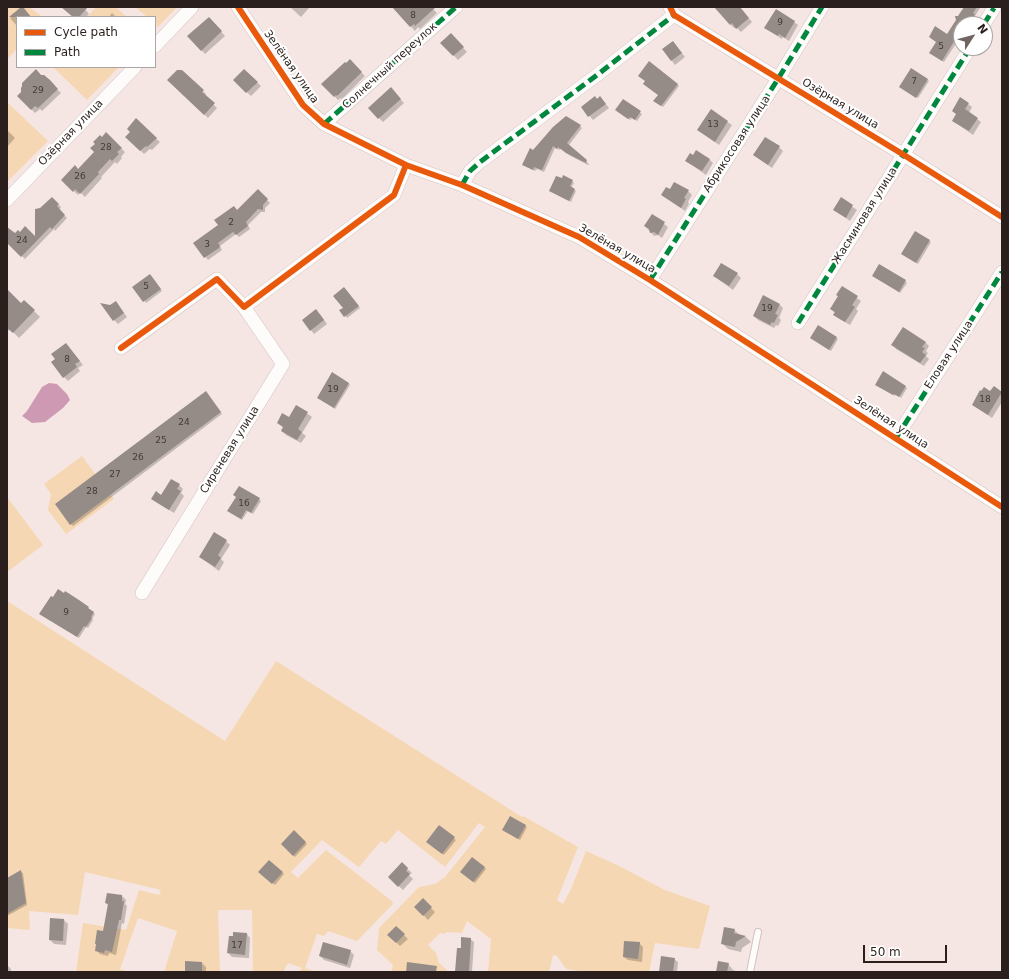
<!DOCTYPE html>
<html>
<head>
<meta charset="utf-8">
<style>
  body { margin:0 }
  #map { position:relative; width:1009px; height:979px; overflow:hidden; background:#f5e6e3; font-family:"DejaVu Sans",sans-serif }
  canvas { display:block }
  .frame { position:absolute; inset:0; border:8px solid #2a1f1c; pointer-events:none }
  .legend { position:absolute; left:16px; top:16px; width:140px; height:52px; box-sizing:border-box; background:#fff; border:1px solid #aaa5a4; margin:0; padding:5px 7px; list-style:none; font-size:12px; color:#2a1f1c }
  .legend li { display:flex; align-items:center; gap:8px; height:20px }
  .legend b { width:20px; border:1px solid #aaa5a4 }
  .north { position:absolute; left:953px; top:16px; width:40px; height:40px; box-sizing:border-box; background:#fff; border:1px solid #aaa5a4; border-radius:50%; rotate:54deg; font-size:11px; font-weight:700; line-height:16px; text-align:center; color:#2a1f1c }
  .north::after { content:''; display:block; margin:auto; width:14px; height:18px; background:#716562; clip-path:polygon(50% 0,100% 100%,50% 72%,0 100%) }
  .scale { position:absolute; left:863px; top:945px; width:84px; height:18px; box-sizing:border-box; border:2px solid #2a1f1c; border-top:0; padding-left:5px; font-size:12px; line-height:14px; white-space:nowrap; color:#2a1f1c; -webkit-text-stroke:3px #fff; paint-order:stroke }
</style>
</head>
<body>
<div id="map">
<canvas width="1009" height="979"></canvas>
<div class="frame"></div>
<ul class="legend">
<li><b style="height:5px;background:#e8590c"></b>Cycle path</li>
<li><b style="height:5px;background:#00873e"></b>Path</li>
</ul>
<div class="north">N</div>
<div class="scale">50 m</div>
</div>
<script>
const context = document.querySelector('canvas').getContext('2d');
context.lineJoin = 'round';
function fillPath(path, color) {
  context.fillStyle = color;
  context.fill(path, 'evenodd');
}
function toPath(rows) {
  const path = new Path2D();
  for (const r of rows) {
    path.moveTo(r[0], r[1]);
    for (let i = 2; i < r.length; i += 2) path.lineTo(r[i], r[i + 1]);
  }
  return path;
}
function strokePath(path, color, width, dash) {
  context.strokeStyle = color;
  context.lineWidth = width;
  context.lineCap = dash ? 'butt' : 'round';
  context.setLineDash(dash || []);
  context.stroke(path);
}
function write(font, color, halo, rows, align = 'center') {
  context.font = font + ' "DejaVu Sans",sans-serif';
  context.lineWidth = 4;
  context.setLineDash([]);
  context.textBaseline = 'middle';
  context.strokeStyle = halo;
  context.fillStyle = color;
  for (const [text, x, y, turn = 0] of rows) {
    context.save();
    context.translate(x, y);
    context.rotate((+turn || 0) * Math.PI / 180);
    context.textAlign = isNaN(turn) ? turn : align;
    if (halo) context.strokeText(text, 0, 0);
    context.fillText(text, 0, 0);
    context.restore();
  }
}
const green = toPath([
  [7,7,29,7,43,17,17,17,17,49,7,59],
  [96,7,116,7,127,17,87,17],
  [135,7,177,7,158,27,155,24,155,17,147,17],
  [53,67,119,67,87,100],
  [7,102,48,141,7,182],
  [82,456,114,499,66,534,48,510,51,494,44,484],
  [7,497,43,545,7,572],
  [7,601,225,741,276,661,522,817,523,816,578,847,557,900,563,904,571,889,586,851,619,866,665,890,710,906,699,949,655,943,649,972,585,972,566,969,557,956,553,955,549,972,488,972,491,939,467,921,462,933,446,932,445,934,440,933,428,945,436,953,439,963,447,970,447,972,391,972,393,965,377,950,379,928,419,887,435,884,445,877,485,827,479,823,445,867,398,830,386,844,381,841,359,867,322,840,291,872,298,878,326,850,392,901,393,904,357,941,328,931,324,936,317,934,305,968,316,972,298,972,302,968,288,963,283,972,253,972,252,910,218,910,220,972,164,972,177,931,138,918,120,969,130,972,76,972,83,923,126,930,139,890,159,895,161,890,85,872,78,915,29,911,30,930,7,928]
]);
const water = toPath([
  [49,383,57,384,67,394,70,400,63,408,45,422,32,423,22,416,27,411,42,387]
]);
const shadow = toPath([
  [23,7,31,17,17,17,17,26,10,18],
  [62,7,87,7,85,9,89,14,86,17,73,17],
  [290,7,308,7,309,8,301,17],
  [397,7,431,7,437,13,420,29,418,27,415,31,395,9],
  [722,7,739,7,752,22,741,32,736,27,734,28,730,24],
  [965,7,980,8,975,16,977,18,973,24,961,24,961,36,944,62,933,55,937,42,930,37,948,35],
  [112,13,116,17,109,17],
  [209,18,225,36,205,54,189,36],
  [794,22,798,25,789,41,783,37,782,39,765,28],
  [455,39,467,52,458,60,442,43],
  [673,42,685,57,675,65,664,50],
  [350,61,365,76,342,99,341,98,338,100,323,84],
  [649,63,679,86,663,107,656,102,659,96,646,81],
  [244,70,261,86,251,96,234,80],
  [182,71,206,94,205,96,217,108,208,118,169,80],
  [41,76,43,76,61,93,42,111,40,109,35,113,18,96],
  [928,80,929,81,918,98,902,88],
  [394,92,404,103,383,122,369,108],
  [600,97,609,108,593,120,582,107],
  [623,100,642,114,637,121,632,118,630,120,618,112],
  [968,104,972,107,969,113,981,122,973,135,953,121],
  [711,111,732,125,719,145,698,130],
  [136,120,160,142,152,150,150,149,144,154,127,137,131,132],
  [580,126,582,128,569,145,589,164,588,165,569,155,561,148,560,150,555,148,544,172,537,169,535,171,523,165],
  [7,130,15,138,7,147],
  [106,134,125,152,121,157,122,158,117,164,115,162,101,177,102,178,85,197,80,192,78,195,62,180,78,170,96,152,102,138],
  [779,147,783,151,772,168,754,155],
  [709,159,713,163,706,175,686,161],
  [572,181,574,183,571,188,576,191,571,202,552,192],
  [258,190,270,203,265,208,265,212,261,212,248,225,250,229,239,237,236,234,220,246,222,250,208,260,195,243,237,211],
  [670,190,688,191,692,195,688,202,689,204,685,211,662,195],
  [52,198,61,207,59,210,67,218,55,231,54,229,25,259,7,242,7,238,15,235,36,238,40,209],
  [841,199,857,210,850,221,835,210],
  [652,215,668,227,662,238,658,235,654,236,645,226],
  [929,241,931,242,918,264,904,255],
  [737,274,741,278,733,290,714,276],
  [152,277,162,291,146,303,134,287],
  [875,277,905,281,907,283,900,293],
  [842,287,861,301,856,309,858,311,850,325,838,318,834,315,835,313,831,309,839,297,837,295],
  [346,290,360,308,347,318,341,310,344,308],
  [7,297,21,304,24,301,40,317,19,338,10,329,7,332],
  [116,302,127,317,118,324,114,320,110,306],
  [780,305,783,308,779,318,781,320,778,326,776,325,774,328,758,320,754,316],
  [320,314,327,324,314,334,311,330],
  [819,326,838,339,831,351,813,339],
  [925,342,929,346,926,351,928,353,926,356,929,359,924,366,896,349,893,345],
  [66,344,83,365,78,368,80,371,68,381,64,377],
  [884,373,907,388,901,398,896,394,895,396,878,386],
  [348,383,350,385,335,409,320,399],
  [994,387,1002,392,1002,402,992,418,973,405,990,393],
  [207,394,222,414,73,526,71,524,56,504],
  [297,406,312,417,302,433,306,436,301,443,286,435,282,431,284,428,278,422,289,419],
  [179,485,183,489,181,493,184,496,174,513,156,502,152,498,162,496],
  [259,499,261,501,253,514,248,511,242,520,228,511],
  [226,541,230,545,221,559,224,562,219,571,200,557],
  [53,598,88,607,89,610,95,614,92,619,93,620,88,628,86,627,79,638,42,615],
  [510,817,527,827,520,840,503,830],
  [440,827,456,840,444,855,429,843],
  [294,832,307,844,295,857,282,844],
  [269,861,284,874,275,885,260,872],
  [402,864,412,873,409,875,413,879,403,890,389,877],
  [484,867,486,869,475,883,463,874],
  [21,872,23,873,27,905,7,916,7,880],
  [108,894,122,896,126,900,125,904,127,906,124,924,122,923,116,955,109,953,108,956,100,954,96,950,104,933,108,905,106,903],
  [423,900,435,912,428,920,416,907],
  [64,920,68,924,66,945,54,944,50,940],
  [396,927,408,939,400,946,388,934],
  [734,930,740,935,746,937,751,942,742,948,741,952,728,949,722,943],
  [247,934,250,938,249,958,232,957,228,953],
  [470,939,474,942,472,972,456,972,461,949],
  [639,943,643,947,642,962,628,960,624,957],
  [350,951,354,955,350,968,324,960,320,956],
  [674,959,678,962,677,972,660,972],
  [186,962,202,963,206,967,206,972,186,972],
  [728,964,733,970,739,972,717,972],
  [7,965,11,969,11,972,7,972]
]);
const building = toPath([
  [21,7,23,7,31,17,9,17],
  [61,7,88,7,79,17,73,17],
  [392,7,436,7,415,26,414,24,410,27],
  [714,7,740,7,749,18,736,29,732,23,730,25],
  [964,7,977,7,973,13,975,14,970,24,961,24,961,30,942,61,929,53,936,42,929,37,935,26,947,34,956,20,955,16,958,16],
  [776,9,795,21,785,38,779,34,778,36,764,28],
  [209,17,222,31,201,51,187,36],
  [451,33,464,47,453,56,440,43],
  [673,41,682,53,671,61,662,49],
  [350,59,362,72,337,96,336,95,334,97,321,84,345,62,346,63],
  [649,61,678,84,661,106,653,101,658,95,643,84,645,81,638,76],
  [911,68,928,79,916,98,899,87],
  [36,69,41,75,44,75,50,80,58,89,38,108,35,106,31,110,17,96,21,92,21,88,22,86,22,83],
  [244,69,258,82,246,93,233,80],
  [177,70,182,70,204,90,202,92,215,103,204,115,167,80],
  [391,87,401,99,378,119,368,108],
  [595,96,597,99,600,96,606,104,588,117,581,107],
  [960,97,969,103,965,109,978,118,969,131,952,121,956,114,952,111],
  [623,99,641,111,635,120,630,117,628,119,615,110],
  [711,109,728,121,715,142,697,130],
  [566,116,581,125,567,143,587,160,586,163,566,153,558,147,557,149,553,146,542,170,534,167,533,170,522,165,530,148,533,150,553,127],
  [136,118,157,138,147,147,146,146,140,151,125,137,130,132,127,129],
  [106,132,122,148,117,152,119,154,112,161,110,159,98,172,99,174,80,194,75,189,73,192,61,180,75,165,78,169,94,152,90,148,95,144,93,142,100,135,102,137],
  [765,137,780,146,768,165,753,155],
  [696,150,710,159,702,171,685,161,690,153,693,155],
  [563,175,573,180,570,186,575,189,569,201,549,191,556,176,562,178],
  [674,182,689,190,684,198,686,199,681,208,661,195,666,187,670,189],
  [258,189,268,199,263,205,263,210,258,209,246,222,248,226,236,235,233,232,218,243,220,246,219,248,204,258,193,243,218,225,214,220,234,206,237,210],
  [52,197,59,204,57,206,65,215,52,229,50,227,21,257,7,243,7,227,15,233,18,230,20,232,25,226,35,236,35,209,40,208],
  [841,197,853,205,846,218,833,210],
  [652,214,665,222,658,235,654,232,650,233,649,229,644,226],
  [915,231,930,240,916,263,901,254],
  [721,263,738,273,729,286,713,276],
  [879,264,906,280,899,292,872,276],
  [150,274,161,289,143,302,132,287],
  [842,286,858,296,852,305,855,307,845,322,833,315,835,312,830,309,838,296,836,295],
  [344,287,359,306,344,317,339,310,343,308,333,296],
  [7,289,21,303,24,300,35,310,13,333,7,328],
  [763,295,780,304,775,314,778,315,774,323,772,322,770,325,753,316],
  [116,301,124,313,113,321,100,303,110,305],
  [316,309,324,320,310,331,302,320],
  [818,325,837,337,829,350,810,338],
  [903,327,926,342,922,347,925,348,922,352,926,355,920,363,891,345],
  [66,343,80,361,75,364,77,367,63,378,51,362,55,359,51,354],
  [883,371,906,386,899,397,894,394,893,395,875,385],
  [332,372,349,383,334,408,317,398],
  [994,386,1002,392,988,415,972,405,980,390,981,391,984,387,990,391],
  [206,391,221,412,70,525,55,504],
  [296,405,308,412,298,429,302,432,297,440,281,431,283,427,277,423,282,413,289,417],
  [171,479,180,484,177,489,181,491,169,510,151,499,156,491,161,495],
  [239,486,260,498,251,513,246,510,241,519,227,511,236,497,233,495],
  [214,532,227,540,218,555,221,558,215,567,199,557],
  [58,589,64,593,65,591,79,600,89,607,88,608,94,612,91,617,92,618,86,627,84,626,77,637,39,614,51,596,53,597],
  [510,816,526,825,518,839,502,830],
  [439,825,455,837,442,854,426,842],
  [294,830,306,842,293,856,281,844],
  [472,857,485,867,473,882,460,872],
  [269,860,283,872,272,884,258,872],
  [402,862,408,868,406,871,410,874,398,887,388,877],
  [21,870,26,903,7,914,7,878],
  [107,893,122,895,122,901,124,901,121,920,119,920,112,952,105,950,104,953,95,951,96,944,95,944,97,930,103,931,108,904,105,903],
  [423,898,432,907,423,916,414,907],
  [50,918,64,919,63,941,49,940],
  [396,926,405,934,396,943,387,935],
  [724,927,735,929,734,933,746,936,736,942,735,947,721,944],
  [233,932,247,933,245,955,227,953,229,936,233,936],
  [461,937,471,938,469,972,455,972,457,948,461,948],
  [624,941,640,942,638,959,623,957],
  [323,942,351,950,347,965,319,956],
  [661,956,675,958,673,972,659,972],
  [185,961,202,962,202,972,185,972],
  [718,961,729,963,727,972,716,972],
  [407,962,437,966,436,972,406,972]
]);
const lane = toPath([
  [750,972,758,932]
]);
const street = toPath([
  [238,7,303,105,324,124,406,165,462,185,579,237,650,280,1002,507],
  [670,7,674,15,904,155,1002,217],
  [984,24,994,8],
  [155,46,192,7],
  [324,124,456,7],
  [462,185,470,171,480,162,597,75,674,15],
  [7,200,135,67],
  [650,280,778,79,822,7],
  [798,323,970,48],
  [121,348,217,279,244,307,394,195,406,165],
  [896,438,1002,272],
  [142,593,283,364,244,307]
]);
const quiet = toPath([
  [984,24,994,8],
  [324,124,456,7],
  [462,185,470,171,480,162,597,75,674,15],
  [650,280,778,79,822,7],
  [798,323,970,48],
  [896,438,1002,272]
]);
const cycleway = toPath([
  [238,7,303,105,324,124,406,165,462,185,579,237,650,280,1002,507],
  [670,7,674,15,904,155,1002,217],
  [121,348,217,279,244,307,394,195,406,165]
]);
const numberNames = [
  ["8",413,16],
  ["9",780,23],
  ["5",941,47],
  ["7",914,82],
  ["29",38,91],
  ["13",713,125],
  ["28",106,148],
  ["26",80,177],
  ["2",231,223],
  ["24",22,241],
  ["3",207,245],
  ["5",146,287],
  ["19",767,309],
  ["8",67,360],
  ["19",333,390],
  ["18",985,400],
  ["24",184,423],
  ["25",161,441],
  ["26",138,458],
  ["27",115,475],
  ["28",92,492],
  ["16",244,504],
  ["9",66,613],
  ["17",237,946]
];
const streetNames = [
  ["Солнечный переулок",390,66,-42],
  ["Зелёная улица",291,67,55],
  ["Озёрная улица",840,104,31],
  ["Озёрная улица",71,133,-46],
  ["Абрикосовая улица",737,144,-57],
  ["Жасминовая улица",865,216,-58],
  ["Зелёная улица",617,249,30],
  ["Еловая улица",949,355,-57],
  ["Зелёная улица",891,423,33],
  ["Сиреневая улица",230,450,-58]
];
fillPath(green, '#f6d7b3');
fillPath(water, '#cd99b3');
fillPath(shadow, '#0003');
fillPath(building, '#958b87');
strokePath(lane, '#d0c3c0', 8);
strokePath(street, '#d0c3c0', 14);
strokePath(lane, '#fefbfb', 6);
strokePath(street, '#fefbfb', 13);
strokePath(quiet, '#00873e', 5, [10, 5]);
strokePath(cycleway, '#e8590c', 6);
write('9px', '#453a37', null, numberNames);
write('11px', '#2a1f1c', '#fff', streetNames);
</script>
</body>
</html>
